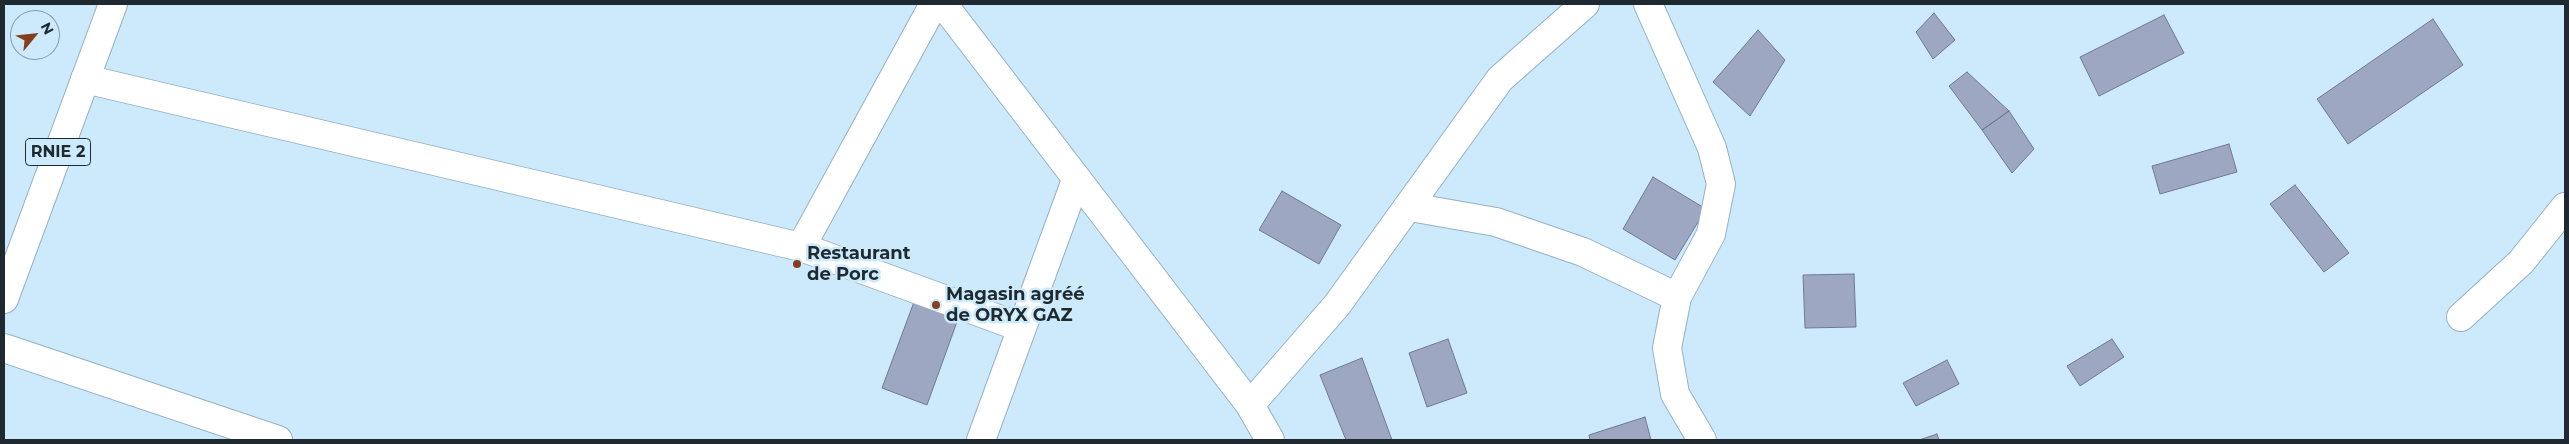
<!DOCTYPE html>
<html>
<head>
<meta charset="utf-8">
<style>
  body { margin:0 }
  #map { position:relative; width:2569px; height:444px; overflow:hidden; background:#cdeafd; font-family:Montserrat,sans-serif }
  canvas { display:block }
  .frame { position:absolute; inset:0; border:5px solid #1e2a30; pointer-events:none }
  .north { position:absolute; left:10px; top:10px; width:50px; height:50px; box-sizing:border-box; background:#cdeafd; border:1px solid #879dab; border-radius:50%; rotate:62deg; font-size:14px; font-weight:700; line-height:20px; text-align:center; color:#1e2a30 }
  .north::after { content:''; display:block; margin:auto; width:18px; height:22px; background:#853e1e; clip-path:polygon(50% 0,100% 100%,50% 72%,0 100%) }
</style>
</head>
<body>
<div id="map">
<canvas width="2569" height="444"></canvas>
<div class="frame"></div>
<div class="north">N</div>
</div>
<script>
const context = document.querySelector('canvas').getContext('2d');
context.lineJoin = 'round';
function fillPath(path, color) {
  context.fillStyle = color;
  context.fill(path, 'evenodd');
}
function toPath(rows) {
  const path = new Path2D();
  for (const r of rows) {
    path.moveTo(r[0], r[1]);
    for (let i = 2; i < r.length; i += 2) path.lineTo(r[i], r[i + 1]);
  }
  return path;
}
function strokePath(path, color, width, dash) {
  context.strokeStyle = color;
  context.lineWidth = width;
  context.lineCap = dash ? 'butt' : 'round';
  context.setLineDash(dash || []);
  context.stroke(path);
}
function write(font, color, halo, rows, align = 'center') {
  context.font = font + ' Montserrat,sans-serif';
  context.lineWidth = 5;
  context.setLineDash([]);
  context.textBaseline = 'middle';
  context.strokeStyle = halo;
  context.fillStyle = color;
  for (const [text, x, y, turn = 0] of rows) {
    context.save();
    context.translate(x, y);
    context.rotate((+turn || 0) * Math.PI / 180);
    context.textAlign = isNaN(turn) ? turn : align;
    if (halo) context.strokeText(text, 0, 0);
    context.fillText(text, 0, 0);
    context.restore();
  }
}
const building = toPath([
  [1934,13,1955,40,1933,59,1916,32,1934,13],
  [2164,15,2184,53,2099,96,2080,57,2164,15],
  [2433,19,2463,65,2348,144,2317,99,2433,19],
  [1758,30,1785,60,1750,116,1713,82,1758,30],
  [1967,72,2009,111,1982,130,1949,86,1967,72],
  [2009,111,2034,149,2012,173,1982,130,2009,111],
  [2229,144,2237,172,2160,194,2152,166,2229,144],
  [1653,177,1706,209,1675,260,1623,229,1653,177],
  [2295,185,2349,253,2324,272,2270,204,2295,185],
  [1282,191,1341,225,1319,264,1259,230,1282,191],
  [1854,274,1856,327,1805,328,1803,275,1854,274],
  [914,302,958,319,927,405,882,388,914,302],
  [1448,339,1467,393,1427,407,1409,353,1448,339],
  [2112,339,2124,357,2080,386,2067,366,2112,339],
  [1362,358,1392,440,1346,440,1320,375,1362,358],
  [1947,360,1959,384,1916,406,1903,383,1947,360],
  [1645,417,1651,440,1590,440,1589,435,1645,417],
  [1937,434,1939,440,1919,440,1937,434]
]);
const minor = toPath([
  [943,4,1250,405,1270,440],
  [1648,4,1712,148,1721,184,1711,234,1677,297,1667,348,1675,394,1702,440],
  [85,79,801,247,1020,327],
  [1410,207,1496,222,1583,252,1677,297],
  [801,247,934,4],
  [2461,317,2521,262,2565,207],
  [4,348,278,440],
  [1250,405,1337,305,1500,79,1585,4],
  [981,440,1076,180]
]);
const highway = toPath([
  [4,299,113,4]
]);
const markers = [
  [797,264,5,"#853e1e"],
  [936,305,5,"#853e1e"]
];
const shields = [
  [58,152,65]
];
const shieldNames = [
  ["RNIE 2",58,152]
];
const poiNames = [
  ["Restaurant",807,254],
  ["de Porc",807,275],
  ["Magasin agréé",946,295],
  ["de ORYX GAZ",946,316]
];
fillPath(building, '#9da7c1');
strokePath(building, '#6f7991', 1);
strokePath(minor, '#95b1c2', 30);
strokePath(highway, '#95b1c2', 30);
strokePath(minor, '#fff', 28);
strokePath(highway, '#fff', 28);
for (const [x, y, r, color] of markers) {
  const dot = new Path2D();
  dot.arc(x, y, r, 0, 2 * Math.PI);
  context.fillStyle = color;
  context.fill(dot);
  strokePath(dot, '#cdeafd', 2);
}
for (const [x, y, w] of shields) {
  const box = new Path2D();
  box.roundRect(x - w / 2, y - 13.5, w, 27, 4);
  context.fillStyle = '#cdeafd';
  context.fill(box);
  strokePath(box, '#1e2a30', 1);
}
write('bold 16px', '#1e2a30', null, shieldNames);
write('bold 18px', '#1e2a30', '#cdeafd', poiNames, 'left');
</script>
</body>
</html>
